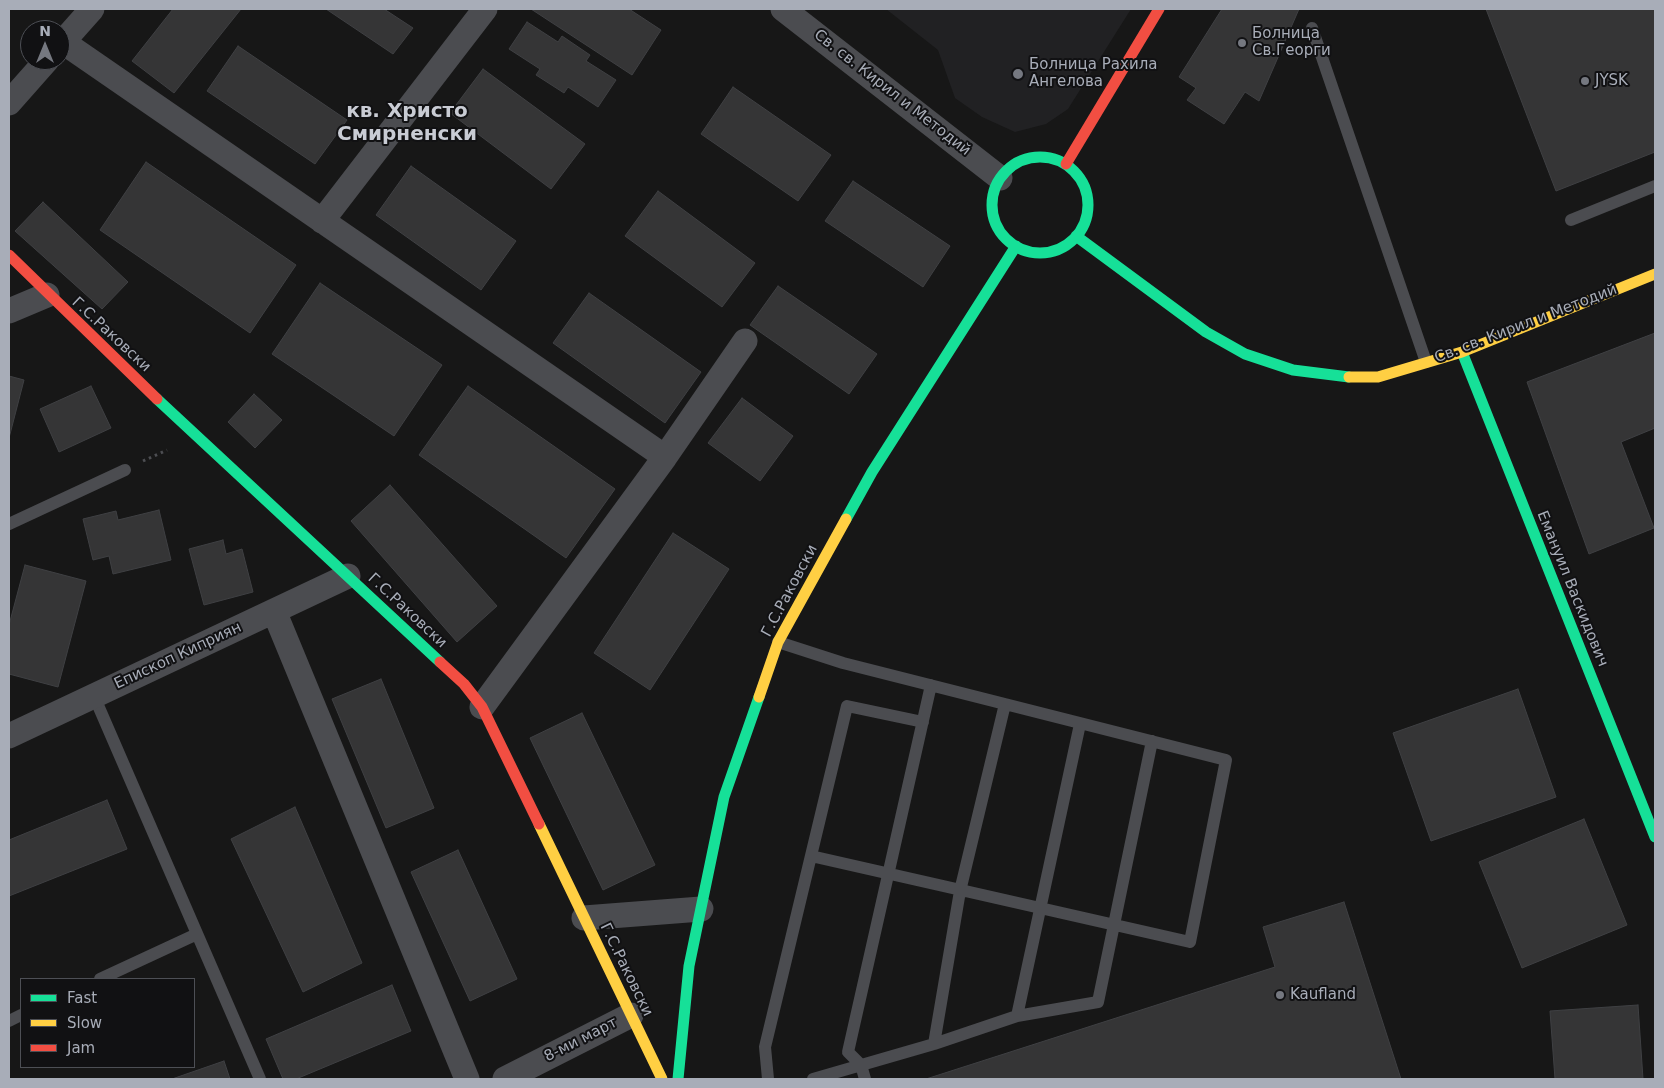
<!DOCTYPE html>
<html>
<head>
<meta charset="utf-8">
<style>
  body { margin:0 }
  #map { position:relative; width:1664px; height:1088px; overflow:hidden; background:#171717; font-family:"DejaVu Sans",sans-serif }
  canvas { display:block }
  .frame { position:absolute; inset:0; border:10px solid #a8adb8; pointer-events:none }
  .legend { position:absolute; left:20px; top:978px; width:175px; height:90px; box-sizing:border-box; background:#111113; border:1px solid #4d4f55; margin:0; padding:6px 9px; list-style:none; font-size:15px; color:#a8adb8 }
  .legend li { display:flex; align-items:center; gap:10px; height:25px }
  .legend b { width:25px; border:1px solid #4d4f55 }
  .north { position:absolute; left:20px; top:20px; width:50px; height:50px; box-sizing:border-box; background:#111113; border:1px solid #4d4f55; border-radius:50%; rotate:0deg; font-size:14px; font-weight:700; line-height:20px; text-align:center; color:#a8adb8 }
  .north::after { content:''; display:block; margin:auto; width:18px; height:22px; background:#757880; clip-path:polygon(50% 0,100% 100%,50% 72%,0 100%) }
</style>
</head>
<body>
<div id="map">
<canvas width="1664" height="1088"></canvas>
<div class="frame"></div>
<ul class="legend">
<li><b style="height:6px;background:#16e098"></b>Fast</li>
<li><b style="height:6px;background:#ffcf43"></b>Slow</li>
<li><b style="height:6px;background:#f24e42"></b>Jam</li>
</ul>
<div class="north">N</div>
</div>
<script>
const context = document.querySelector('canvas').getContext('2d');
context.lineJoin = 'round';
function fillPath(path, color) {
  context.fillStyle = color;
  context.fill(path, 'evenodd');
}
function toPath(rows) {
  const path = new Path2D();
  for (const r of rows) {
    if (r.length === 3) {
      path.moveTo(r[0] + r[2], r[1]);
      path.arc(r[0], r[1], r[2], 0, 2 * Math.PI);
      continue;
    }
    path.moveTo(r[0], r[1]);
    for (let i = 2; i < r.length; i += 2) path.lineTo(r[i], r[i + 1]);
  }
  return path;
}
function strokePath(path, color, width, dash) {
  context.strokeStyle = color;
  context.lineWidth = width;
  context.lineCap = dash ? 'butt' : 'round';
  context.setLineDash(dash || []);
  context.stroke(path);
}
function write(font, color, halo, rows, align = 'center') {
  context.font = font + ' "DejaVu Sans",sans-serif';
  context.lineWidth = 4;
  context.setLineDash([]);
  context.textBaseline = 'middle';
  context.strokeStyle = halo;
  context.fillStyle = color;
  for (const [text, x, y, turn = 0] of rows) {
    context.save();
    context.translate(x, y);
    context.rotate((+turn || 0) * Math.PI / 180);
    context.textAlign = isNaN(turn) ? turn : align;
    if (halo) context.strokeText(text, 0, 0);
    context.fillText(text, 0, 0);
    context.restore();
  }
}
const built = toPath([
  [886,9,1131,9,1068,109,1046,124,1015,132,982,117,955,98,938,50]
]);
const building = toPath([
  [173,9,241,9,174,93,132,61,173,9],
  [326,9,384,9,413,28,393,54,326,9],
  [531,9,629,9,661,30,632,75,531,9],
  [1222,9,1299,9,1259,101,1245,92,1224,124,1187,100,1196,88,1179,77,1222,9],
  [1486,9,1655,9,1655,152,1556,191,1486,9],
  [527,22,558,42,562,36,590,55,586,61,616,80,598,107,568,87,564,93,536,75,540,69,509,49,527,22],
  [238,46,347,120,315,164,207,91,238,46],
  [483,69,585,144,551,189,450,113,483,69],
  [733,87,831,155,798,201,701,134,733,87],
  [146,162,296,265,250,333,100,230,146,162],
  [411,166,516,241,481,290,376,215,411,166],
  [853,181,950,246,923,287,825,221,853,181],
  [658,191,755,263,722,307,625,236,658,191],
  [43,202,128,282,102,309,15,231,43,202],
  [320,283,442,365,394,436,272,354,320,283],
  [778,286,877,354,849,394,750,325,778,286],
  [589,293,701,372,665,423,553,343,589,293],
  [1655,333,1655,428,1621,442,1654,528,1589,554,1527,382,1655,333],
  [9,376,24,380,9,438,9,376],
  [91,386,111,428,59,452,40,409,91,386],
  [468,386,615,489,566,558,419,455,468,386],
  [254,394,282,420,255,448,228,422,254,394],
  [742,398,793,436,760,481,708,443,742,398],
  [390,485,497,606,457,642,351,521,390,485],
  [159,510,171,560,113,574,109,556,93,560,83,519,116,511,118,520,159,510],
  [673,533,729,569,650,690,594,653,673,533],
  [223,540,226,554,242,549,253,592,204,605,189,549,223,540],
  [25,565,86,581,58,687,9,674,9,625,25,565],
  [381,679,434,808,386,828,332,699,381,679],
  [1518,689,1556,797,1431,841,1393,733,1518,689],
  [582,713,655,865,603,890,530,738,582,713],
  [107,800,127,849,9,896,9,840,107,800],
  [295,807,362,963,303,992,231,839,295,807],
  [1584,819,1627,925,1522,968,1479,862,1584,819],
  [458,850,517,979,470,1001,411,872,458,850],
  [1344,902,1401,1079,926,1079,1275,967,1263,927,1344,902],
  [392,985,411,1031,296,1079,283,1079,266,1039,392,985],
  [1638,1005,1643,1079,1555,1079,1550,1011,1638,1005],
  [224,1061,230,1079,172,1079,224,1061]
]);
const path = toPath([
  [143,461,167,450]
]);
const lane = toPath([
  [1312,28,1426,362],
  [1571,220,1655,186],
  [9,524,125,470],
  [778,642,843,663,1226,760,1190,942,811,856],
  [94,696,260,1079],
  [100,979,197,934],
  [1017,1016,1080,724],
  [9,1021,21,1015],
  [934,1044,960,891,1005,704],
  [768,1079,765,1047,847,706,923,722],
  [813,1079,934,1044,1017,1016,1098,1002,1152,741],
  [865,1079,861,1065,848,1052,931,685]
]);
const street = toPath([
  [783,9,1000,178],
  [63,42,665,457],
  [60,45,92,9],
  [9,103,47,60],
  [322,221,485,9],
  [9,311,47,295],
  [274,611,467,1079],
  [482,707,665,457,745,341],
  [9,736,348,576],
  [584,918,701,909],
  [505,1079,631,1015]
]);
const fast = toPath([
  [1040,205,48],
  [1076,236,1206,332,1245,354,1293,370,1349,377],
  [1462,352,1655,837],
  [157,399,440,662],
  [846,519,872,472,1016,246],
  [678,1079,689,966,724,797,759,697]
]);
const slow = toPath([
  [1349,377,1378,377,1462,352,1655,274],
  [759,697,778,642,846,519],
  [539,824,662,1079]
]);
const jam = toPath([
  [1066,164,1159,9],
  [9,255,157,399],
  [440,662,464,684,482,707,539,824]
]);
const markers = [
  [1242,43,5,"#757880"],
  [1018,74,6,"#757880"],
  [1585,81,5,"#757880"],
  [1280,995,5,"#757880"]
];
const poiNames = [
  ["Болница",1252,34],
  ["Св.Георги",1252,51],
  ["Болница Рахила",1029,65],
  ["Ангелова",1029,82],
  ["JYSK",1595,81],
  ["Kaufland",1290,995]
];
const streetNames = [
  ["Св. св. Кирил и Методий",892,93,38],
  ["Св. св. Кирил и Методий",1526,324,-21],
  ["Г.С.Раковски",111,335,43],
  ["Емануил Васкидович",1572,589,68],
  ["Г.С.Раковски",790,591,-62],
  ["Г.С.Раковски",407,611,43],
  ["Епископ Киприян",178,656,-25],
  ["Г.С.Раковски",626,970,64],
  ["8-ми март",581,1040,-27]
];
const districtNames = [
  ["кв. Христо",407,112],
  ["Смирненски",407,135]
];
fillPath(built, '#212123');
fillPath(building, '#353536');
strokePath(building, '#3f4043', 1);
strokePath(path, '#4d4e52', 3, [2.5, 4]);
strokePath(lane, '#4b4c50', 12);
strokePath(street, '#4b4c50', 25);
strokePath(fast, '#16e098', 11);
strokePath(slow, '#ffcf43', 11);
strokePath(jam, '#f24e42', 11);
for (const [x, y, r, color] of markers) {
  const dot = new Path2D();
  dot.arc(x, y, r, 0, 2 * Math.PI);
  context.fillStyle = color;
  context.fill(dot);
  strokePath(dot, '#111113', 2);
}
write('15px', '#a8adb8', '#111113', poiNames, 'left');
write('15px', '#a8adb8', '#111113', streetNames);
write('bold 20px', '#c9ccd4', '#111113', districtNames);
</script>
</body>
</html>
